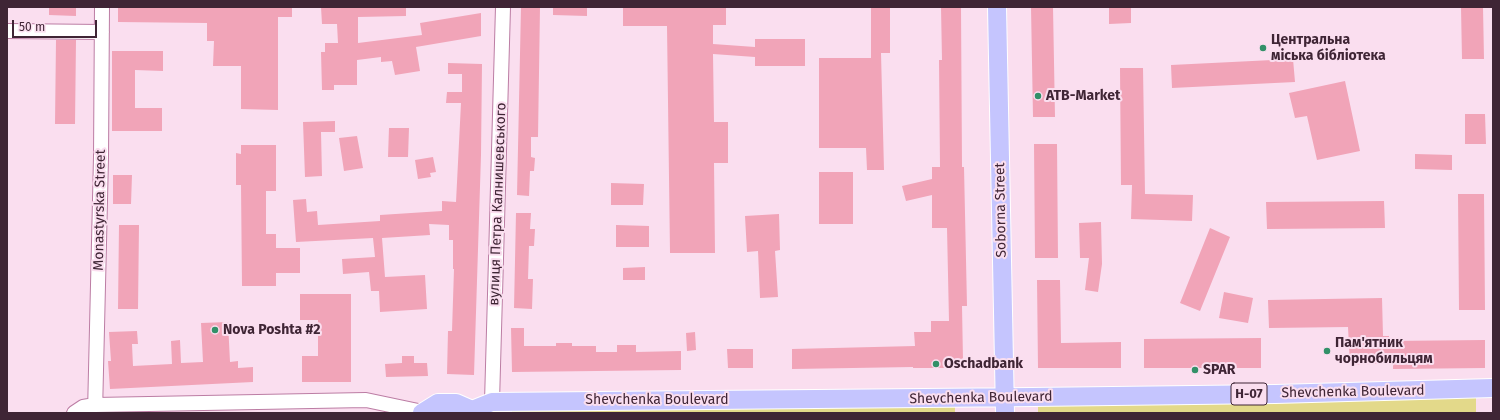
<!DOCTYPE html>
<html>
<head>
<meta charset="utf-8">
<style>
  body { margin:0 }
  #map { position:relative; width:1500px; height:420px; overflow:hidden; background:#fadeef; font-family:"Fira Sans",sans-serif }
  canvas { display:block }
  .frame { position:absolute; inset:0; border:8px solid #3f2535; pointer-events:none }
  .scale { position:absolute; left:12px; top:20px; width:85px; height:18px; box-sizing:border-box; border:2px solid #3f2535; border-top:0; padding-left:5px; font-size:12px; line-height:14px; white-space:nowrap; color:#3f2535; -webkit-text-stroke:3px #fadeef; paint-order:stroke }
</style>
</head>
<body>
<div id="map">
<canvas width="1500" height="420"></canvas>
<div class="frame"></div>
<div class="scale">50 m</div>
</div>
<script>
const context = document.querySelector('canvas').getContext('2d');
context.lineJoin = 'round';
function fillPath(path, color) {
  context.fillStyle = color;
  context.fill(path, 'evenodd');
}
function toPath(rows) {
  const path = new Path2D();
  for (const r of rows) {
    path.moveTo(r[0], r[1]);
    for (let i = 2; i < r.length; i += 2) path.lineTo(r[i], r[i + 1]);
  }
  return path;
}
function strokePath(path, color, width, dash) {
  context.strokeStyle = color;
  context.lineWidth = width;
  context.lineCap = dash ? 'butt' : 'round';
  context.setLineDash(dash || []);
  context.stroke(path);
}
function write(font, color, halo, rows, align = 'center') {
  context.font = font + ' "Fira Sans",sans-serif';
  context.lineWidth = 4;
  context.setLineDash([]);
  context.textBaseline = 'middle';
  context.strokeStyle = halo;
  context.fillStyle = color;
  for (const [text, x, y, turn = 0] of rows) {
    context.save();
    context.translate(x, y);
    context.rotate((+turn || 0) * Math.PI / 180);
    context.textAlign = isNaN(turn) ? turn : align;
    if (halo) context.strokeText(text, 0, 0);
    context.fillText(text, 0, 0);
    context.restore();
  }
}
const green = toPath([
  [1476,393,1476,413,1038,413,1038,404],
  [955,403,955,413,512,413,512,409]
]);
const building = toPath([
  [49,7,76,7,76,16,49,15],
  [118,7,292,7,292,17,278,17,278,110,241,109,241,66,213,66,214,41,207,41,207,23,118,22],
  [321,7,406,7,406,16,358,17,358,43,422,35,420,23,481,13,481,36,416,47,420,71,395,75,392,61,381,62,381,57,357,60,357,85,334,85,334,90,322,90,321,52,325,52,325,43,338,43,337,24,322,24],
  [521,7,540,7,538,137,531,137,531,157,535,158,534,171,530,171,529,196,517,195],
  [553,7,587,7,587,16,553,15],
  [623,7,726,7,726,25,713,25,713,44,755,47,755,39,805,39,805,66,755,66,755,57,713,54,714,122,728,122,728,163,714,163,715,253,670,253,667,26,623,26],
  [871,7,890,7,890,53,881,53,884,170,867,170,866,148,819,148,819,58,871,58],
  [941,7,961,7,962,167,964,167,967,306,962,306,963,361,957,368,913,368,913,367,792,369,792,349,915,346,914,332,931,332,931,321,949,321,947,228,932,228,932,195,906,201,902,186,932,179,932,167,940,167,939,60,942,60],
  [1031,7,1053,7,1055,117,1033,117],
  [1109,7,1131,7,1131,23,1109,24],
  [1461,7,1483,7,1484,59,1462,59],
  [56,40,76,40,75,124,55,124],
  [112,51,163,51,163,71,135,70,135,108,162,108,162,131,112,131],
  [1293,59,1295,82,1172,88,1171,65],
  [448,63,482,64,481,155,474,375,447,374,448,331,452,331,454,269,453,269,453,240,449,240,449,225,429,224,430,235,382,238,385,277,425,275,427,309,380,312,379,291,371,291,369,272,343,274,342,259,375,257,373,238,296,242,293,200,306,199,307,212,317,211,318,225,380,221,380,215,442,211,442,201,456,202,461,103,446,103,447,92,462,92,462,74,448,74],
  [1120,68,1143,68,1145,194,1193,195,1192,221,1131,219,1132,185,1121,185],
  [1345,81,1360,151,1317,160,1307,116,1295,118,1289,93],
  [1465,114,1485,114,1486,144,1465,144],
  [335,121,335,132,321,132,322,176,305,177,303,122],
  [389,128,409,128,408,157,388,157],
  [357,136,363,168,344,171,339,138],
  [1034,144,1057,144,1058,258,1035,258],
  [241,145,276,145,276,191,266,191,266,234,276,234,276,248,300,248,300,273,276,273,276,286,242,286,241,185,236,185,236,153,241,154],
  [1415,154,1452,155,1452,170,1415,169],
  [433,157,436,172,430,173,431,177,418,179,415,160],
  [819,172,853,172,853,224,819,224],
  [113,175,132,175,131,204,113,204],
  [611,183,644,184,643,205,611,205],
  [1458,194,1484,194,1485,310,1459,310],
  [1384,201,1385,228,1267,229,1266,202],
  [516,213,531,213,530,229,535,229,534,246,529,246,528,279,533,279,532,309,514,308],
  [779,214,780,250,775,251,778,297,760,298,758,251,747,252,745,216],
  [1101,222,1102,264,1098,292,1085,290,1089,258,1080,258,1079,223],
  [119,225,139,225,138,309,118,309],
  [616,225,649,226,649,247,616,247],
  [1210,228,1230,237,1200,311,1180,303],
  [645,267,645,280,623,280,623,268],
  [1037,280,1060,280,1061,343,1121,342,1121,368,1038,368],
  [1224,292,1253,298,1248,323,1219,318],
  [300,294,351,294,351,382,302,382,302,356,318,356,318,320,300,320],
  [1382,298,1383,336,1389,336,1389,341,1485,340,1485,368,1393,369,1393,363,1350,365,1348,327,1269,328,1268,300],
  [228,322,230,362,238,361,238,368,253,367,253,382,110,389,108,361,111,361,109,332,137,331,138,344,132,344,133,366,172,364,171,341,180,340,181,363,203,362,201,323],
  [511,328,524,328,524,346,556,346,556,343,572,343,572,346,596,346,596,352,617,352,617,345,636,345,636,352,681,351,681,370,512,372],
  [695,332,696,350,687,351,686,333],
  [1261,338,1261,368,1144,368,1144,339],
  [727,349,753,349,753,368,728,368],
  [402,356,414,356,414,363,427,363,428,376,386,377,385,364,402,363]
]);
const minor = toPath([
  [7,31,102,32],
  [492,402,503,7],
  [74,413,83,407,95,405,366,400,423,412],
  [95,413,101,157,102,7]
]);
const major = toPath([
  [997,7,1005,413],
  [472,410,492,402,1032,397,1275,394,1493,388],
  [422,413,438,403,456,403,472,410,474,413]
]);
const markers = [
  [1263,48,4,"#329068"],
  [1038,96,4,"#329068"],
  [215,330,4,"#329068"],
  [1327,351,4,"#329068"],
  [936,364,4,"#329068"],
  [1195,370,4,"#329068"]
];
const shields = [
  [1249,394,36]
];
const shieldNames = [
  ["Н-07",1249,394]
];
const poiNames = [
  ["Центральна",1271,40],
  ["міська бібліотека",1271,56],
  ["ATB-Market",1046,96],
  ["Nova Poshta #2",223,330],
  ["Пам'ятник",1335,343],
  ["чорнобильцям",1335,359],
  ["Oschadbank",944,364],
  ["SPAR",1203,370]
];
const streetNames = [
  ["вулиця Петра Калнишевського",498,204,-88],
  ["Monastyrska Street",100,210,-89],
  ["Soborna Street",1001,210,-91],
  ["Shevchenka Boulevard",1353,392,-1],
  ["Shevchenka Boulevard",981,398,-1],
  ["Shevchenka Boulevard",657,400]
];
fillPath(green, '#e3d98a');
fillPath(building, '#f1a4b8');
strokePath(minor, '#bc7da4', 16);
strokePath(major, '#fff', 20);
strokePath(minor, '#fff', 14);
strokePath(major, '#c5c5fe', 18);
for (const [x, y, r, color] of markers) {
  const dot = new Path2D();
  dot.arc(x, y, r, 0, 2 * Math.PI);
  context.fillStyle = color;
  context.fill(dot);
  strokePath(dot, '#fadeef', 1.5);
}
for (const [x, y, w] of shields) {
  const box = new Path2D();
  box.roundRect(x - w / 2, y - 11, w, 22, 3);
  context.fillStyle = '#fadeef';
  context.fill(box);
  strokePath(box, '#3f2535', 1);
}
write('bold 13px', '#3f2535', null, shieldNames);
write('bold 14px', '#3f2535', '#fadeef', poiNames, 'left');
write('14px', '#3f2535', '#fadeef', streetNames);
</script>
</body>
</html>
